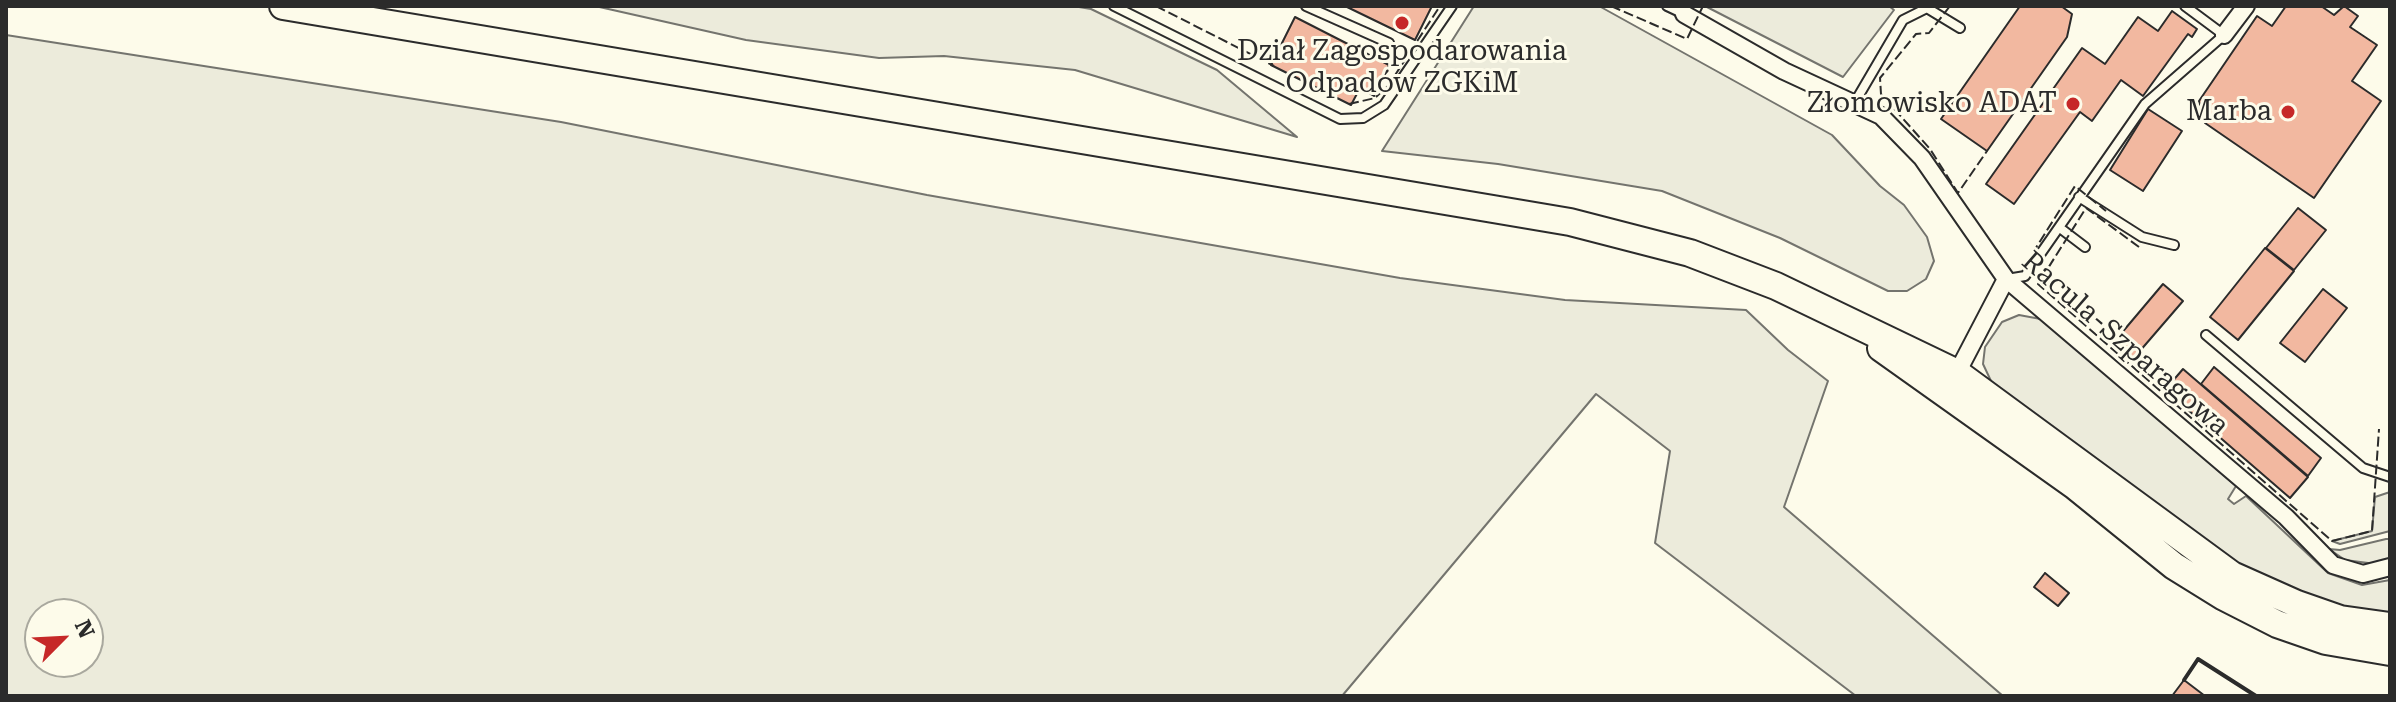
<!DOCTYPE html>
<html>
<head>
<meta charset="utf-8">
<style>
  body { margin:0 }
  #map { position:relative; width:2396px; height:702px; overflow:hidden; background:#fdfbea; font-family:"Roboto Serif",serif }
  canvas { display:block }
  .frame { position:absolute; inset:0; border:8px solid #2b2b2b; pointer-events:none }
  .north { position:absolute; left:24px; top:598px; width:80px; height:80px; box-sizing:border-box; background:#fdfbea; border:2px solid #a9a89e; border-radius:50%; rotate:66deg; font-size:22px; font-weight:700; line-height:32px; text-align:center; color:#2b2b2b }
  .north::after { content:''; display:block; margin:auto; width:28px; height:36px; background:#c62828; clip-path:polygon(50% 0,100% 100%,50% 72%,0 100%) }
</style>
</head>
<body>
<div id="map">
<canvas width="2396" height="702"></canvas>
<div class="frame"></div>
<div class="north">N</div>
</div>
<script>
const context = document.querySelector('canvas').getContext('2d');
context.lineJoin = 'round';
function fillPath(path, color) {
  context.fillStyle = color;
  context.fill(path, 'evenodd');
}
function toPath(rows) {
  const path = new Path2D();
  for (const r of rows) {
    path.moveTo(r[0], r[1]);
    for (let i = 2; i < r.length; i += 2) path.lineTo(r[i], r[i + 1]);
  }
  return path;
}
function strokePath(path, color, width, dash) {
  context.strokeStyle = color;
  context.lineWidth = width;
  context.lineCap = dash ? 'butt' : 'round';
  context.setLineDash(dash || []);
  context.stroke(path);
}
function write(font, color, halo, rows, align = 'center') {
  context.font = font + ' "Roboto Serif",serif';
  context.lineWidth = 6;
  context.setLineDash([]);
  context.textBaseline = 'middle';
  context.strokeStyle = halo;
  context.fillStyle = color;
  for (const [text, x, y, turn = 0] of rows) {
    context.save();
    context.translate(x, y);
    context.rotate((+turn || 0) * Math.PI / 180);
    context.textAlign = isNaN(turn) ? turn : align;
    if (halo) context.strokeText(text, 0, 0);
    context.fillText(text, 0, 0);
    context.restore();
  }
}
const green = toPath([
  [595,6,1073,6,1091,9,1217,70,1297,137,1075,70,944,56,879,58,746,40,595,6],
  [1474,6,1599,6,1832,135,1880,186,1904,205,1927,237,1934,261,1926,279,1907,291,1888,291,1780,238,1662,191,1498,164,1382,151,1474,6],
  [1705,6,1889,6,1894,10,1843,77,1705,6],
  [6,35,561,122,927,195,1400,278,1565,300,1746,310,1788,350,1828,381,1784,507,2003,696,1856,696,1655,543,1670,451,1596,394,1342,696,6,696,6,35],
  [40,614,88,614,88,662,40,662,40,614],
  [2019,315,2046,320,2236,486,2228,499,2234,504,2246,496,2328,573,2362,585,2390,580,2390,618,2367,617,2265,582,2145,505,2042,419,1999,389,1991,381,1983,364,1985,347,2002,322,2019,315],
  [2390,492,2390,531,2340,544,2332,541,2372,531,2375,497,2390,492],
  [2386,539,2390,539,2390,558,2376,564,2345,560,2329,549,2340,550,2386,539]
]);
const building = toPath([
  [1345,6,1432,6,1415,40,1345,6],
  [2020,6,2061,6,2072,14,2067,37,1987,151,1941,119,2020,6],
  [2286,6,2321,6,2334,15,2344,6,2358,16,2350,27,2377,45,2352,81,2381,101,2314,198,2205,123,2199,101,2257,16,2272,26,2286,6],
  [2172,11,2197,29,2192,37,2188,34,2143,96,2121,80,2092,121,2080,112,2014,204,1986,184,2082,48,2105,64,2138,17,2158,31,2172,11],
  [1295,17,1389,65,1374,96,1360,88,1351,105,1271,65,1295,17],
  [2148,109,2182,131,2143,191,2110,170,2148,109],
  [2298,208,2326,230,2294,270,2266,248,2298,208],
  [2265,248,2294,271,2238,340,2210,317,2265,248],
  [2163,284,2183,301,2133,359,2114,342,2163,284],
  [2323,289,2347,308,2305,362,2280,343,2323,289],
  [2214,367,2321,458,2308,476,2201,384,2214,367],
  [2183,369,2308,477,2290,498,2165,390,2183,369],
  [2045,573,2069,593,2058,606,2034,587,2045,573],
  [2184,680,2205,696,2172,696,2184,680]
]);
const lane = toPath([
  [1114,6,1340,119,1363,118,1384,105,1452,6],
  [1306,6,1389,43],
  [1667,6,1684,14,1677,6],
  [1855,102,1903,20,1927,8,1960,28],
  [2079,197,2142,237,2174,245],
  [2060,228,2085,247],
  [2007,279,2025,276,2145,104,2224,35,2185,6],
  [2206,335,2363,468,2390,477]
]);
const street = toPath([
  [1684,14,1784,71,1881,116,1922,158,2006,279,2286,517,2333,565,2363,574,2390,567],
  [2224,35,2246,6],
  [1957,373,2006,279]
]);
const primary = toPath([
  [283,6,1493,209,1570,222,1690,253,1776,286,1957,373,2232,575,2297,604,2340,619,2390,626],
  [1881,348,2075,486,2174,566,2224,597,2277,624,2326,641,2390,652]
]);
const fence = toPath([
  [1156,6,1274,66],
  [1611,6,1687,39,1703,6],
  [1950,6,1929,33,1916,34,1880,78,1881,94,1930,149,1958,193,1987,151],
  [1349,104,1375,98,1388,86,1440,6],
  [2139,247,2086,208,2038,284,2332,541,2372,531,2379,429],
  [2032,254,2075,186,2106,211]
]);
const wall = toPath([
  [2184,680,2198,659,2256,696]
]);
const markers = [
  [1402,23,8,"#c62828"],
  [2073,104,8,"#c62828"],
  [2288,112,8,"#c62828"]
];
const poiNames = [
  ["Dział Zagospodarowania",1402,52,"center"],
  ["Odpadów ZGKiM",1402,84,"center"],
  ["Złomowisko ADAT",2057,104],
  ["Marba",2272,112]
];
const streetNames = [
  ["Racula-Szparagowa",2125,344,41]
];
fillPath(green, '#ecebdb');
strokePath(green, '#74746e', 2);
fillPath(building, '#f2b8a0');
strokePath(building, '#2b2b2b', 2);
strokePath(lane, '#2b2b2b', 12);
strokePath(street, '#2b2b2b', 20);
strokePath(primary, '#2b2b2b', 30);
strokePath(lane, '#fdfbea', 8);
strokePath(street, '#fdfbea', 16);
strokePath(primary, '#fdfbea', 26);
strokePath(fence, '#2b2b2b', 2, [10, 4]);
strokePath(wall, '#2b2b2b', 4);
for (const [x, y, r, color] of markers) {
  const dot = new Path2D();
  dot.arc(x, y, r, 0, 2 * Math.PI);
  context.fillStyle = color;
  context.fill(dot);
  strokePath(dot, '#fdfbea', 3);
}
write('28px', '#2b2b2b', '#fdfbea', poiNames, 'right');
write('28px', '#2b2b2b', '#fdfbea', streetNames);
</script>
</body>
</html>
